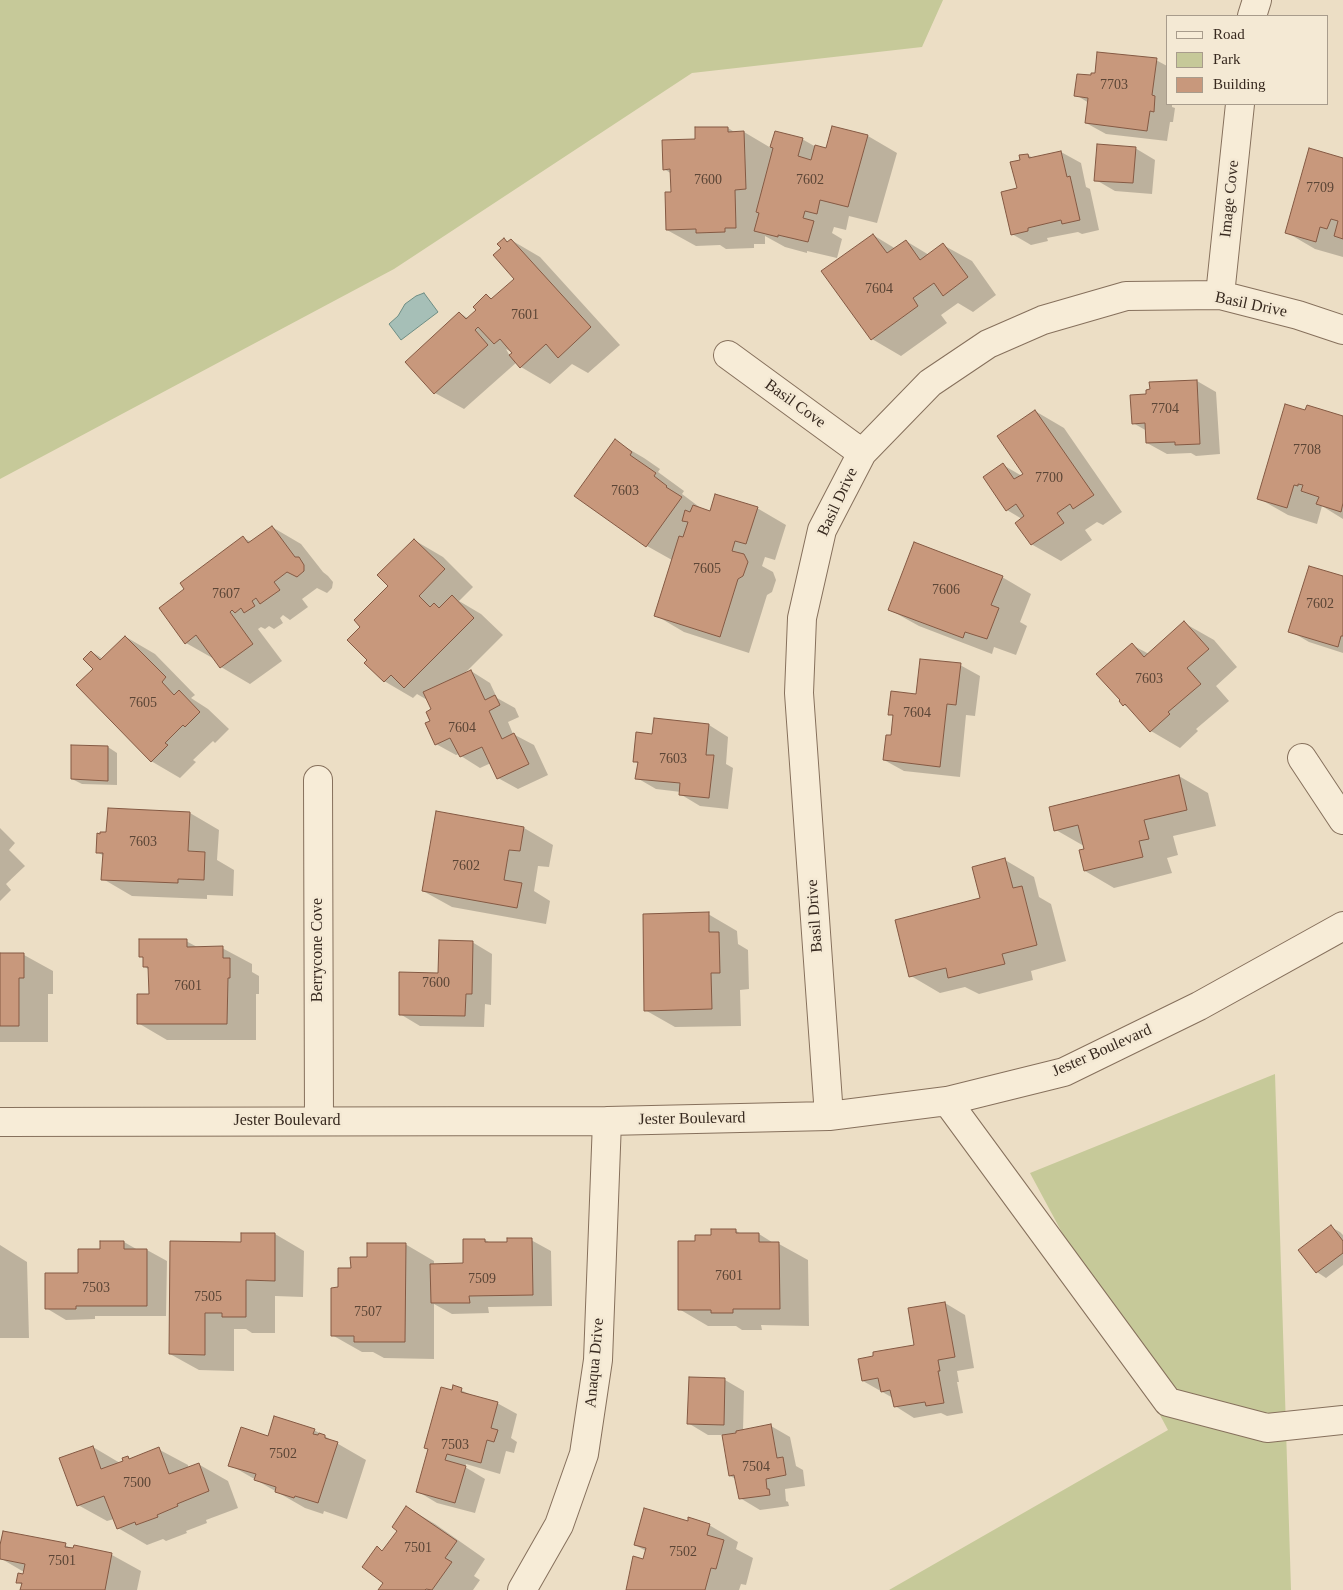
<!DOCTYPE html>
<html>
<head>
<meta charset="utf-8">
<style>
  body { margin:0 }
  #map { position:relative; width:1343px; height:1590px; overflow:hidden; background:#ecdec5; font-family:"Times New Roman",serif }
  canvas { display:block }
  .legend { position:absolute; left:1166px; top:15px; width:162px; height:90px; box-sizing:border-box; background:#f4e9d4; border:1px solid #a89c8c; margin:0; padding:6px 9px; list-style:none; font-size:15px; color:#37291f }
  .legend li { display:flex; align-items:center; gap:10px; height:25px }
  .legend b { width:25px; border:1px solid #a89c8c }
</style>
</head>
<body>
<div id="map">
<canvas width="1343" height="1590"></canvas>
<ul class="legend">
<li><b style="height:6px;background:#f7ecd7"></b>Road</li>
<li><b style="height:14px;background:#c6c999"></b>Park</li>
<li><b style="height:14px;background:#c8987c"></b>Building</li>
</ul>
</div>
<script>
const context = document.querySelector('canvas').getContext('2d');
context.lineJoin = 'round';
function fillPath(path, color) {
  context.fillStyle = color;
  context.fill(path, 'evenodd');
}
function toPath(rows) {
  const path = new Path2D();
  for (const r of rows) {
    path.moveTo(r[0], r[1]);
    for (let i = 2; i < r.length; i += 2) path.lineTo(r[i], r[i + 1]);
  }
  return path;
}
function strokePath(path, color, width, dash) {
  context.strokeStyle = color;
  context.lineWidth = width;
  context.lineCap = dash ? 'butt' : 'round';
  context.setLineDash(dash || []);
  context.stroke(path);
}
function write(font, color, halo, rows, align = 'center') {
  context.font = font + ' "Times New Roman",serif';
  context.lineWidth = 5;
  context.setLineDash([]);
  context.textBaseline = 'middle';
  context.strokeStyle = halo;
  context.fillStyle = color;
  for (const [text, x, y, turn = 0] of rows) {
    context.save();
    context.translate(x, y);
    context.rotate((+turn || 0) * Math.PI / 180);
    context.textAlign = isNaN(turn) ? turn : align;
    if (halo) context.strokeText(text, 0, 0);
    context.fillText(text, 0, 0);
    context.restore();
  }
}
const green = toPath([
  [0,0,943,0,922,47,692,73,394,269,0,479],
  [1275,1074,1291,1590,889,1590,1168,1430,1030,1173]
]);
const water = toPath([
  [424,293,438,312,401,340,389,324,398,316,405,304,416,296,424,293]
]);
const shadow = toPath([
  [1156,60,1167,66,1167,104,1172,104,1172,107,1175,108,1173,122,1170,122,1167,141,1106,134,1086,123,1089,103,1076,95,1092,77],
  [728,128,736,133,744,132,771,148,776,132,802,139,816,147,827,150,868,136,897,153,877,223,849,216,846,230,834,227,832,233,842,239,837,258,807,251,807,253,785,247,765,236,765,244,754,244,754,248,726,249,720,245,696,246,667,230,672,193,672,174,664,169,697,140],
  [1135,148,1155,160,1152,194,1115,191,1096,180],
  [1061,152,1081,163,1086,187,1090,189,1099,230,1082,234,1078,232,1047,238,1048,241,1031,245,1012,234,1022,161,1028,155,1033,158],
  [1343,159,1343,257,1315,249,1286,232],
  [873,235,896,249,906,241,929,255,943,245,972,261,996,295,973,312,958,303,941,315,947,323,901,356,872,339],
  [504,240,509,242,511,240,540,257,620,345,588,373,572,364,550,384,521,367,517,362,464,409,435,393,460,313,469,319,478,310,487,296,493,299,516,279,502,248],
  [506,349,513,353,510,356],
  [1197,381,1216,392,1220,454,1196,456,1191,453,1167,454,1147,443,1147,431,1133,423,1147,395],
  [1035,411,1064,428,1122,512,1103,525,1097,522,1085,530,1092,540,1061,561,1031,544,1022,519,1007,510,984,477,1003,465,1022,476,1024,474],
  [1306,411,1343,417,1343,519,1322,506,1317,524,1288,515,1258,498],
  [615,441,644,458,660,469,658,472,684,491,682,494,702,509,711,513,757,508,786,525,775,560,765,557,762,566,773,572,776,580,772,592,767,595,749,653,684,632,655,615,672,560,647,546,576,495],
  [272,527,301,544,323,572,328,576,333,582,332,588,327,593,317,588,302,599,308,607,290,620,283,615,280,618,283,623,274,629,269,626,265,629,261,627,258,629,282,661,250,684,221,667,216,660,186,643,186,590,243,538,252,542],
  [414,540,443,557,473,587,459,601,481,614,503,635,464,674,471,671,490,683,497,698,515,708,519,717,508,722,513,734,534,745,548,775,518,789,498,778,491,763,480,768,461,756,459,754,456,755,436,744,431,721,433,710,429,701,417,694,413,698,384,681,369,660,362,627,389,586],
  [1002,577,1031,594,1020,622,1027,626,1016,655,994,647,992,654,919,626,890,610],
  [1343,577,1343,653,1309,642,1290,631],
  [1184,623,1214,640,1237,667,1216,686,1229,701,1196,729,1198,731,1180,748,1151,731,1130,708,1124,705,1132,645,1149,654],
  [126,637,155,654,195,695,191,698,208,709,229,729,215,743,213,741,193,760,196,762,180,778,151,761,95,669,92,652,103,659],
  [960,665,980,676,975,716,966,715,960,777,904,771,884,760,892,737,894,717,890,714],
  [709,725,728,737,726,764,733,768,728,809,700,806,680,794,681,792,656,789,637,778,639,764,634,761,654,736],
  [108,747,117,753,117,785,82,784,72,779],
  [1179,776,1208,793,1216,826,1173,836,1178,855,1167,858,1172,873,1114,888,1085,871,1084,846,1056,830],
  [190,813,219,830,217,860,234,870,233,896,207,895,207,899,132,896,103,879,104,856,97,852,101,835],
  [437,813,524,828,553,845,549,867,538,866,534,891,550,901,546,924,452,907,423,891],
  [0,828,15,843,9,850,25,866,6,884,11,890,0,901],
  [1005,860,1034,877,1039,897,1051,904,1066,961,1031,971,1033,980,979,994,965,987,940,993,911,976,981,899],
  [708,914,737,931,738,944,748,950,749,989,740,990,741,1026,675,1027,645,1010],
  [186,941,199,948,222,948,252,964,252,972,259,976,259,994,256,994,256,1040,167,1040,138,1023,150,995,149,970,144,966,144,958,140,956],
  [472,942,492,954,491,1005,485,1004,484,1027,420,1026,400,1014],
  [0,955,24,955,53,971,53,994,48,994,48,1042,0,1042],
  [1331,1227,1340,1232,1343,1235,1343,1265,1326,1278,1317,1272],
  [735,1230,741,1234,759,1234,775,1244,779,1244,808,1260,809,1326,761,1325,762,1330,742,1330,736,1326,708,1326,679,1309,697,1242],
  [275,1234,304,1251,303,1297,275,1296,275,1333,252,1333,246,1329,234,1329,234,1371,199,1370,170,1354,242,1243],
  [485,1240,491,1243,508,1243,531,1240,551,1251,552,1306,488,1307,489,1313,452,1314,434,1304,434,1359,384,1358,373,1352,362,1352,332,1335,339,1289,352,1269,368,1259,405,1244,434,1261,434,1265,464,1264],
  [101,1242,124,1242,138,1250,147,1250,167,1261,166,1316,95,1316,95,1319,66,1320,46,1308,102,1250],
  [0,1245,27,1262,29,1338,0,1338],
  [945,1303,965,1315,974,1368,957,1371,959,1382,957,1382,963,1413,947,1416,941,1413,914,1418,895,1406,893,1398,863,1381,916,1346],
  [725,1380,744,1391,743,1431,771,1426,790,1437,796,1466,803,1470,805,1486,785,1489,786,1501,788,1502,789,1506,760,1510,740,1498,736,1479,730,1476,723,1435,708,1435,688,1423],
  [454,1387,476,1397,497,1403,517,1414,511,1438,517,1442,514,1453,506,1451,500,1474,466,1464,465,1467,485,1479,475,1513,437,1503,417,1491],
  [314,1430,366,1460,347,1519,324,1511,323,1514,305,1508,230,1465,269,1437],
  [93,1447,120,1463,127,1458,130,1459,158,1449,188,1465,188,1468,198,1464,228,1481,238,1508,206,1520,207,1523,186,1531,187,1533,166,1541,163,1539,147,1545,118,1528,114,1519,107,1521,78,1505],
  [406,1507,435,1524,485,1559,474,1576,480,1580,473,1590,380,1590,385,1583,377,1548,383,1552,398,1530],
  [689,1522,709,1525,738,1542,736,1549,753,1558,746,1585,741,1584,739,1590,627,1590,644,1560,646,1551,635,1545],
  [65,1545,74,1550,75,1547,112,1555,141,1571,137,1590,22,1590,23,1585,17,1582,24,1575,24,1572,0,1558,0,1552]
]);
const building = toPath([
  [1097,52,1157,58,1152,95,1155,96,1154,112,1150,111,1147,131,1085,123,1088,98,1074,96,1077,74,1091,75,1091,73,1095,73,1097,52],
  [832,126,868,135,848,207,820,200,817,214,805,211,803,218,814,221,808,242,778,235,778,237,754,231,759,213,756,212,773,148,770,147,775,131,803,138,798,156,811,160,815,145,826,148,832,126],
  [695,127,728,127,728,132,744,131,746,189,735,190,736,228,725,228,725,232,696,233,696,229,666,230,665,192,671,192,670,169,663,170,662,140,695,139,695,127],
  [1097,144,1136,147,1133,183,1094,181,1097,144],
  [1309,148,1343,158,1343,239,1334,236,1338,221,1331,219,1327,229,1320,227,1316,242,1285,233,1309,148],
  [1061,151,1067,177,1070,176,1080,220,1062,224,1061,220,1028,228,1028,231,1011,235,1001,192,1017,188,1010,162,1020,160,1019,155,1028,154,1029,158,1061,151],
  [873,234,887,253,906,240,920,260,943,243,968,277,943,296,934,283,913,298,918,306,871,340,821,271,873,234],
  [504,238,507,242,511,239,591,327,558,358,546,344,520,368,509,355,512,353,500,339,494,344,478,327,475,330,488,345,434,394,405,362,459,312,466,319,476,310,473,307,486,294,491,299,514,279,493,255,501,248,497,244,504,238],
  [1197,380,1200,444,1175,445,1175,442,1146,443,1145,423,1132,424,1130,395,1146,394,1146,390,1150,389,1149,382,1197,380],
  [1285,404,1305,410,1307,405,1343,416,1343,503,1341,512,1316,504,1319,497,1301,491,1303,485,1298,484,1298,486,1294,485,1287,508,1257,499,1285,404],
  [1035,410,1094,495,1073,509,1070,504,1057,513,1064,523,1031,545,1015,523,1024,516,1016,504,1006,511,983,477,1003,463,1014,479,1023,474,997,436,1035,410],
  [615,439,632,452,630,455,656,473,654,476,667,486,666,487,682,497,646,547,574,496,615,439],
  [715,494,758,507,746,544,735,541,732,551,744,554,748,562,743,576,738,579,720,637,654,616,679,536,683,537,688,522,682,521,685,510,690,512,693,505,710,511,715,494],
  [272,526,295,557,299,557,304,565,304,571,297,577,287,572,274,582,280,590,260,604,256,598,252,601,255,606,244,613,241,608,235,613,232,610,230,612,253,644,220,668,196,635,185,644,159,608,184,589,180,583,243,536,248,543,272,526],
  [414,539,445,569,419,596,430,607,434,603,439,608,452,595,474,618,404,688,391,675,384,682,364,663,367,660,347,640,360,627,354,620,388,586,377,575,414,539],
  [914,542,1003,576,991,605,999,608,987,639,965,632,963,638,888,610,914,542],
  [1309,566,1343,576,1343,636,1341,636,1338,647,1288,632,1309,566],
  [1184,621,1209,649,1187,668,1201,684,1168,712,1170,714,1150,732,1125,704,1123,706,1119,701,1120,700,1096,674,1132,643,1144,657,1184,621],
  [125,636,166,677,162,682,174,695,179,690,200,712,185,727,183,725,165,743,168,745,151,762,76,685,93,669,83,659,91,651,100,660,125,636],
  [920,659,961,663,956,705,947,704,940,767,883,760,886,735,891,735,893,715,888,715,891,691,916,694,920,659],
  [471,670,485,700,495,695,500,705,489,711,502,739,514,733,529,764,497,779,482,747,460,757,450,738,435,745,425,723,430,721,426,712,431,709,423,692,471,670],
  [654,718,709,724,706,755,714,755,709,798,679,795,680,783,635,779,638,762,633,762,636,732,652,734,654,718],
  [71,745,108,746,108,781,71,779,71,745],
  [1179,775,1187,810,1144,820,1149,839,1139,841,1143,857,1084,871,1079,850,1084,849,1078,825,1054,831,1049,807,1179,775],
  [108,808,190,812,188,851,205,852,204,880,178,879,178,883,101,880,103,853,96,853,97,833,100,834,100,832,106,832,108,808],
  [436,811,524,827,520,851,509,850,504,880,522,883,517,908,422,891,436,811],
  [1005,858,1013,888,1022,886,1037,945,1002,954,1005,964,948,978,946,968,909,977,895,920,980,898,972,867,1005,858],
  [709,912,709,932,719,932,720,973,711,973,712,1009,644,1011,643,914,709,912],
  [139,939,187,939,187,947,223,946,223,958,230,958,230,978,228,978,227,1024,137,1024,137,994,149,994,148,967,143,967,143,957,139,957,139,939],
  [439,940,473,941,472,994,466,994,465,1016,399,1015,399,972,438,973,439,940],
  [0,953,24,953,24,978,19,978,19,1026,0,1026,0,953],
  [1331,1225,1343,1241,1343,1253,1316,1273,1298,1250,1331,1225],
  [711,1229,736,1229,736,1233,759,1233,759,1242,779,1242,780,1309,733,1309,733,1313,711,1313,711,1310,678,1310,678,1241,695,1241,695,1235,711,1235,711,1229],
  [241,1233,275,1233,275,1281,246,1280,246,1317,222,1317,222,1313,205,1313,205,1355,169,1354,170,1241,241,1242,241,1233],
  [507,1238,532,1238,533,1295,469,1296,470,1303,431,1303,430,1264,463,1263,463,1239,485,1239,485,1242,507,1242,507,1238],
  [100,1241,124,1241,124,1249,147,1249,147,1306,76,1306,76,1309,45,1309,45,1273,78,1273,78,1249,100,1249,100,1241],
  [367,1243,406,1243,405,1342,354,1342,354,1336,331,1336,331,1288,338,1287,338,1268,351,1268,350,1257,367,1257,367,1243],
  [945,1302,955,1357,938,1360,940,1371,938,1371,944,1403,926,1406,925,1402,894,1407,890,1390,881,1392,878,1378,862,1381,858,1359,873,1356,873,1352,914,1345,908,1308,945,1302],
  [689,1377,725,1378,724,1425,687,1424,689,1377],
  [453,1385,462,1388,461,1392,498,1402,491,1428,498,1430,494,1442,487,1440,481,1463,447,1454,445,1460,466,1466,455,1503,416,1492,428,1449,424,1448,441,1387,452,1390,453,1385],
  [274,1416,315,1429,313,1434,318,1435,319,1433,325,1435,325,1438,338,1442,318,1503,295,1496,294,1498,275,1492,276,1487,254,1480,256,1474,228,1466,241,1427,268,1436,274,1416],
  [771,1424,777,1458,783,1457,786,1475,766,1479,767,1489,769,1489,770,1495,739,1499,734,1475,729,1476,722,1435,736,1433,736,1431,771,1424],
  [93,1446,101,1469,123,1461,122,1458,128,1456,129,1459,159,1447,169,1474,199,1463,209,1491,177,1504,178,1506,157,1515,158,1517,136,1525,135,1522,117,1529,104,1496,77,1506,59,1458,93,1446],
  [406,1506,457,1541,445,1558,452,1562,432,1590,426,1589,425,1590,378,1590,383,1583,362,1567,377,1546,382,1551,397,1531,392,1527,406,1506],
  [644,1508,688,1521,688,1517,710,1524,707,1535,724,1540,716,1569,711,1568,705,1590,626,1590,633,1556,643,1559,646,1548,634,1545,644,1508],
  [3,1531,66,1543,65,1547,73,1548,74,1545,112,1553,105,1590,20,1590,22,1583,16,1583,18,1573,23,1574,25,1564,0,1559,0,1545,3,1531]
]);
const minor = toPath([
  [1252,16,1257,0],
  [1220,295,1240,104],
  [728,355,862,453],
  [1302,758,1343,820],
  [318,780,319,1121],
  [947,1101,1168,1402,1267,1428,1343,1420],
  [829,1116,799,693,802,618,822,530,862,453,930,383,988,344,1043,320,1126,296,1220,295,1298,315,1343,330],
  [0,1122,607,1121,829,1116,947,1101,1064,1072,1199,1006,1343,926],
  [522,1590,559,1525,584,1454,598,1360,607,1121]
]);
const numberNames = [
  ["7703",1114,85],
  ["7600",708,180],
  ["7602",810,180],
  ["7709",1320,188],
  ["7604",879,289],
  ["7601",525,315],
  ["7704",1165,409],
  ["7708",1307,450],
  ["7700",1049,478],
  ["7603",625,491],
  ["7605",707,569],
  ["7606",946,590],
  ["7607",226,594],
  ["7602",1320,604],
  ["7603",1149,679],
  ["7605",143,703],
  ["7604",917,713],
  ["7604",462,728],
  ["7603",673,759],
  ["7603",143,842],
  ["7602",466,866],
  ["7600",436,983],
  ["7601",188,986],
  ["7601",729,1276],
  ["7509",482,1279],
  ["7503",96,1288],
  ["7505",208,1297],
  ["7507",368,1312],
  ["7503",455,1445],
  ["7502",283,1454],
  ["7504",756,1467],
  ["7500",137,1483],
  ["7501",418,1548],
  ["7502",683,1552],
  ["7501",62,1561]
];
const streetNames = [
  ["Image Cove",1230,199,-84],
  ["Basil Drive",1251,305,12],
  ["Basil Cove",795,404,36],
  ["Basil Drive",838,502,-65],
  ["Basil Drive",815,916,-94],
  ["Berrycone Cove",318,950,-90],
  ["Jester Boulevard",1102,1051,-24],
  ["Jester Boulevard",692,1119,-1],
  ["Jester Boulevard",287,1121],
  ["Anaqua Drive",595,1363,-85]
];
fillPath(green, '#c6c999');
fillPath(water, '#a6bfb7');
strokePath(water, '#6d8d84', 1);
fillPath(shadow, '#0003');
fillPath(building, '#c8987c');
strokePath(building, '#845943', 1);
strokePath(minor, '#86705c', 30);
strokePath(minor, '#f7ecd7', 28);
write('14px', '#5b4536', null, numberNames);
write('16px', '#37291f', '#f4e9d4', streetNames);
</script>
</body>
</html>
